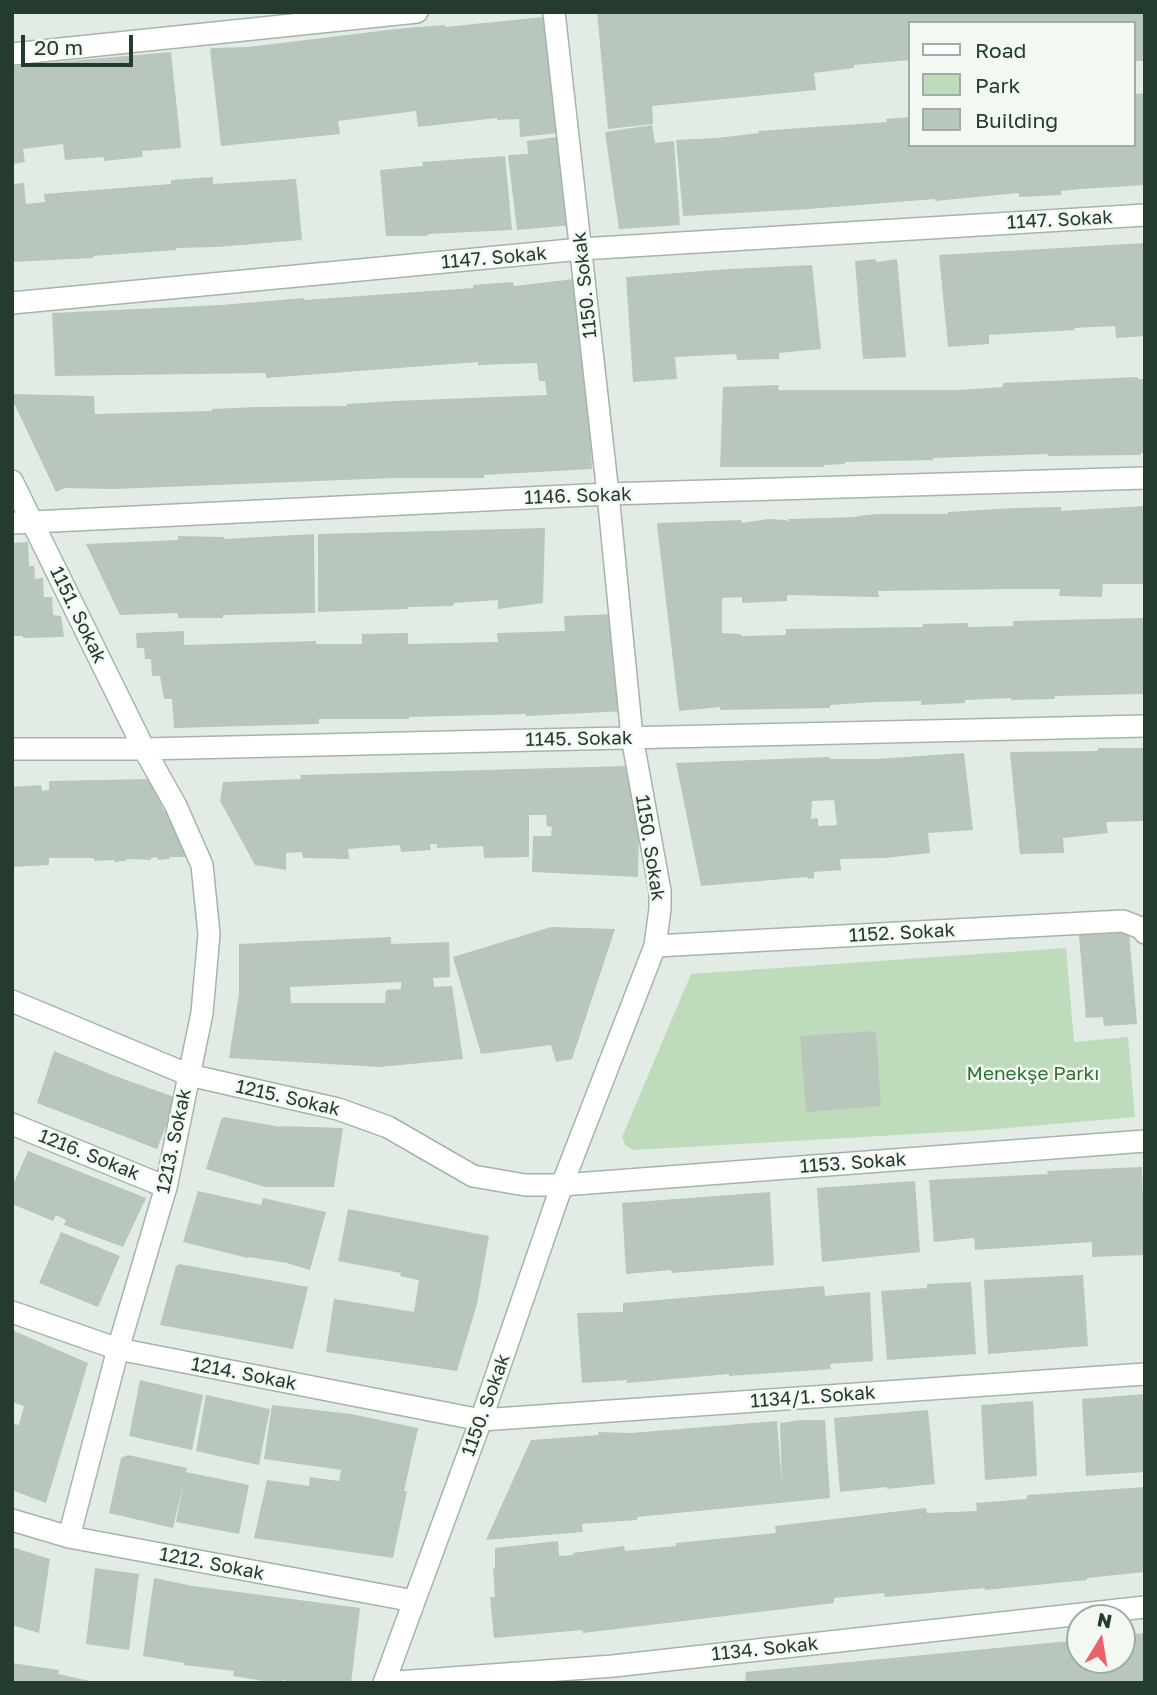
<!DOCTYPE html>
<html>
<head>
<meta charset="utf-8">
<style>
  body { margin:0 }
  #map { position:relative; width:1157px; height:1695px; overflow:hidden; background:#e2ece4; font-family:"Golos Text",sans-serif }
  canvas { display:block }
  .frame { position:absolute; inset:0; border:14px solid #233c2d; pointer-events:none }
  .legend { position:absolute; left:908px; top:21px; width:228px; height:126px; box-sizing:border-box; background:#f3f8f3; border:2px solid #a0ada4; margin:0; padding:9px 12px; list-style:none; font-size:21px; color:#233c2d }
  .legend li { display:flex; align-items:center; gap:14px; height:35px }
  .legend b { width:35px; border:2px solid #a0ada4 }
  .north { position:absolute; left:1066px; top:1604px; width:70px; height:70px; box-sizing:border-box; background:#f3f8f3; border:2px solid #a0ada4; border-radius:50%; rotate:11deg; font-size:19px; font-weight:700; line-height:28px; text-align:center; color:#233c2d }
  .north::after { content:''; display:block; margin:auto; width:24px; height:32px; background:#eb616c; clip-path:polygon(50% 0,100% 100%,50% 72%,0 100%) }
  .scale { position:absolute; left:21px; top:35px; width:112px; height:32px; box-sizing:border-box; border:4px solid #233c2d; border-top:0; padding-left:9px; font-size:21px; line-height:24px; white-space:nowrap; color:#233c2d; -webkit-text-stroke:5px #f3f8f3; paint-order:stroke }
</style>
</head>
<body>
<div id="map">
<canvas width="1157" height="1695"></canvas>
<div class="frame"></div>
<ul class="legend">
<li><b style="height:9px;background:#fff"></b>Road</li>
<li><b style="height:19px;background:#bedcbc"></b>Park</li>
<li><b style="height:19px;background:#b8c6bc"></b>Building</li>
</ul>
<div class="north">N</div>
<div class="scale">20 m</div>
</div>
<script>
const context = document.querySelector('canvas').getContext('2d');
context.lineJoin = 'round';
function fillPath(path, color) {
  context.fillStyle = color;
  context.fill(path, 'evenodd');
}
function toPath(rows) {
  const path = new Path2D();
  for (const r of rows) {
    path.moveTo(r[0], r[1]);
    for (let i = 2; i < r.length; i += 2) path.lineTo(r[i], r[i + 1]);
  }
  return path;
}
function strokePath(path, color, width, dash) {
  context.strokeStyle = color;
  context.lineWidth = width;
  context.lineCap = dash ? 'butt' : 'round';
  context.setLineDash(dash || []);
  context.stroke(path);
}
function write(font, color, halo, rows, align = 'center') {
  context.font = font + ' "Golos Text",sans-serif';
  context.lineWidth = 5;
  context.setLineDash([]);
  context.textBaseline = 'middle';
  context.strokeStyle = halo;
  context.fillStyle = color;
  for (const [text, x, y, turn = 0] of rows) {
    context.save();
    context.translate(x, y);
    context.rotate((+turn || 0) * Math.PI / 180);
    context.textAlign = isNaN(turn) ? turn : align;
    if (halo) context.strokeText(text, 0, 0);
    context.fillText(text, 0, 0);
    context.restore();
  }
}
const green = toPath([
  [1066,948,1074,1042,1128,1037,1135,1117,985,1130,634,1150,626,1146,622,1137,691,974]
]);
const building = toPath([
  [597,12,1145,12,1145,61,1134,61,1134,23,910,23,910,60,854,65,854,68,814,73,816,90,652,106,653,124,608,129],
  [543,17,559,133,520,137,519,119,497,120,497,118,418,127,416,111,338,121,340,134,221,146,210,50,212,48,248,47,405,28,445,25,445,27],
  [171,52,181,148,142,151,143,157,104,161,104,157,65,160,63,144,23,149,25,162,12,164,12,68,14,66],
  [1145,93,1145,185,1081,189,1061,191,1061,195,1019,197,1019,193,935,201,935,199,809,209,683,216,676,140,717,138,759,133,758,131,887,122,886,119,910,117,910,145,1134,145,1136,94],
  [652,125,655,143,674,141,680,225,619,229,605,132],
  [564,136,573,225,517,230,508,155,528,154,527,141],
  [505,156,512,230,429,234,426,236,386,236,380,170,423,166,422,162],
  [213,177,213,184,296,179,302,240,217,247,176,248,176,250,93,256,93,258,12,262,12,184,24,183,26,204,45,202,44,194,171,184,171,180],
  [1145,243,1145,336,1116,338,1115,326,1074,328,1075,330,989,335,989,344,948,347,939,255],
  [875,259,877,262,897,259,906,357,863,359,855,261],
  [812,265,821,349,779,353,779,359,737,360,736,354,675,357,677,379,633,382,626,277,729,269],
  [574,279,587,405,589,405,592,469,484,475,484,478,394,478,114,489,65,488,56,492,12,399,12,394,94,396,95,414,212,411,212,409,257,407,347,406,346,404,393,401,547,395,545,381,539,381,537,363,478,365,478,362,266,378,266,373,55,376,52,313,221,305,304,298,304,300,473,288,473,285,513,282,514,286],
  [1138,377,1138,379,1145,379,1145,453,1141,453,1141,455,1048,456,1048,454,933,458,933,460,845,462,845,464,824,465,824,467,720,467,723,387,779,385,778,390,959,390,1003,387,1003,383],
  [1145,506,1145,584,1103,584,1102,597,1059,596,1060,589,1014,589,878,591,879,597,787,595,787,601,742,603,742,597,722,598,722,633,741,634,741,636,786,635,786,629,923,627,923,624,968,623,968,627,1013,626,1013,621,1145,618,1145,694,1055,696,1055,699,1011,700,1011,698,965,700,965,703,921,705,921,701,876,702,830,705,830,708,720,710,720,707,679,711,657,525,658,523,741,520,742,523,768,519,786,520,788,522,789,519,857,517,857,516,878,514,948,514,948,512,1016,508,1061,507,1061,511],
  [545,528,543,603,498,609,498,600,454,603,453,606,408,607,408,609,318,612,318,534],
  [314,534,315,613,223,615,223,618,178,618,178,613,120,615,86,544,178,540,178,536,224,537,224,539],
  [28,542,29,566,34,566,35,579,43,578,44,597,52,597,53,615,61,616,64,637,23,638,23,636,12,636,12,543],
  [616,614,626,711,526,716,526,714,409,717,409,719,319,719,319,724,174,728,172,699,164,699,160,676,152,676,151,659,145,659,144,648,137,648,136,633,184,631,184,645,316,641,316,644,362,644,362,634,408,633,408,644,498,642,497,633,565,631,564,616],
  [1098,748,1145,748,1145,821,1106,822,1108,833,1063,838,1064,853,1020,854,1010,752,1098,751],
  [964,753,973,830,928,833,930,853,885,858,840,859,841,870,814,872,814,878,808,879,807,877,701,886,676,763,829,757,830,759,875,759],
  [834,800,837,825,818,826,818,818,811,819,812,801],
  [628,766,636,824,639,824,638,877,532,872,533,836,551,836,552,827,547,826,546,815,529,815,529,857,484,858,483,846,437,848,437,844,430,844,431,850,401,852,400,845,348,849,349,859,303,858,302,852,286,853,286,870,255,865,220,801,223,782,301,779,300,775],
  [151,779,155,787,153,789,155,793,157,792,163,803,161,805,165,812,167,811,177,835,188,854,187,857,169,857,170,859,158,860,157,857,151,858,151,860,126,859,126,861,114,862,114,860,94,861,94,858,49,858,49,865,12,867,12,787,41,785,42,791,49,790,49,781],
  [551,927,615,929,572,1059,556,1062,551,1045,481,1054,453,957],
  [1129,932,1137,1024,1104,1026,1103,1017,1086,1018,1079,935],
  [391,937,391,944,449,942,450,977,433,978,434,987,452,986,463,1059,379,1067,229,1058,239,994,239,944],
  [401,982,401,989,386,990,385,1003,291,1003,290,987],
  [876,1031,881,1106,806,1112,800,1036],
  [54,1051,115,1076,177,1098,157,1149,37,1103],
  [224,1117,281,1127,281,1126,343,1128,334,1187,265,1187,206,1169,221,1120],
  [28,1151,146,1198,123,1247,64,1225,66,1220,56,1215,53,1221,12,1204,12,1187],
  [1142,1167,1145,1255,1092,1257,1092,1242,975,1250,974,1238,934,1242,929,1180,1048,1174,1047,1171],
  [915,1181,920,1252,822,1262,817,1188],
  [198,1191,261,1205,263,1198,326,1212,310,1270,287,1263,249,1257,248,1258,183,1242],
  [770,1192,774,1265,672,1273,671,1270,626,1274,622,1203],
  [348,1209,489,1236,477,1304,457,1371,326,1352,334,1299,414,1312,419,1280,400,1276,401,1273,338,1261],
  [61,1232,120,1256,98,1307,39,1283],
  [179,1264,308,1287,293,1349,160,1325,176,1266],
  [1083,1275,1088,1346,988,1354,984,1280],
  [971,1282,976,1354,887,1360,881,1291,927,1288,927,1284],
  [824,1286,825,1296,870,1292,873,1361,830,1364,831,1369,729,1376,729,1374,627,1383,627,1380,582,1383,577,1313,623,1312,623,1303],
  [12,1330,88,1363,46,1503,12,1490,12,1423,19,1425,24,1406,12,1402],
  [140,1380,203,1395,192,1450,129,1436],
  [1145,1394,1145,1472,1086,1476,1082,1399],
  [206,1395,270,1409,259,1465,196,1451],
  [1033,1401,1037,1476,985,1480,981,1405],
  [272,1405,351,1414,418,1428,404,1491,407,1491,393,1558,254,1538,267,1480,309,1486,310,1477,339,1481,341,1470,264,1459],
  [928,1410,935,1484,887,1489,887,1487,840,1492,834,1418],
  [801,1420,825,1420,830,1498,637,1517,637,1520,582,1524,583,1532,486,1540,531,1440,599,1435,598,1432,631,1433,777,1421,782,1483,780,1423],
  [128,1455,187,1468,186,1472,249,1485,239,1534,176,1522,183,1485,173,1528,109,1513,121,1458],
  [1145,1487,1145,1572,1087,1578,1087,1580,985,1590,985,1588,885,1597,884,1593,834,1598,834,1603,583,1633,582,1630,494,1638,490,1597,495,1597,493,1568,495,1568,495,1548,558,1541,559,1556,574,1555,573,1553,624,1546,625,1551,676,1546,676,1543,776,1533,775,1526,926,1508,927,1513,977,1511,976,1503,1027,1499,1027,1495],
  [12,1547,50,1559,39,1633,12,1625],
  [95,1568,139,1574,129,1650,86,1644],
  [154,1578,193,1586,360,1608,351,1683,299,1683,282,1680,282,1683,276,1683,233,1676,234,1671,184,1665,184,1663,143,1656],
  [1145,1633,1145,1683,745,1683,746,1672,1080,1640,1080,1660,1122,1660,1122,1635],
  [12,1663,59,1670,58,1674,99,1683,12,1683]
]);
const street = toPath([
  [12,54,417,12],
  [12,303,581,249,1145,215],
  [12,481,144,749,176,806,202,865,209,934,202,1013,166,1187,118,1349,69,1537],
  [12,523,608,494,1145,478],
  [12,749,144,749,1145,726],
  [655,946,1123,921,1141,928,1145,933],
  [12,1001,189,1075,338,1109,388,1127,473,1176,525,1185,562,1185,1145,1141],
  [12,1124,166,1187],
  [12,1312,118,1349,481,1420,1145,1374],
  [12,1520,69,1537,414,1601],
  [384,1683,481,1420,562,1185,655,946,660,909,660,891,632,737,608,494,554,12],
  [384,1683,613,1666,1145,1607]
]);
const streetNames = [
  ["1147. Sokak",1060,220,-3],
  ["1147. Sokak",494,258,-5],
  ["1150. Sokak",585,285,-96],
  ["1146. Sokak",578,496,-2],
  ["1151. Sokak",78,615,64],
  ["1145. Sokak",579,739,-1],
  ["1150. Sokak",650,848,81],
  ["1152. Sokak",902,933,-3],
  ["1215. Sokak",288,1098,13],
  ["1213. Sokak",174,1141,-78],
  ["1216. Sokak",89,1155,22],
  ["1153. Sokak",853,1163,-4],
  ["1214. Sokak",244,1374,11],
  ["1134/1. Sokak",813,1397,-4],
  ["1150. Sokak",486,1405,-70],
  ["1212. Sokak",212,1564,11],
  ["1134. Sokak",765,1649,-6]
];
const parkNames = [
  ["Menekşe Parkı",1033,1074]
];
fillPath(green, '#bedcbc');
fillPath(building, '#b8c6bc');
strokePath(street, '#a5b4a9', 24);
strokePath(street, '#fff', 21);
write('19px', '#233c2d', '#f3f8f3', streetNames);
write('19px', '#2f7133', '#f3f8f3', parkNames);
</script>
</body>
</html>
